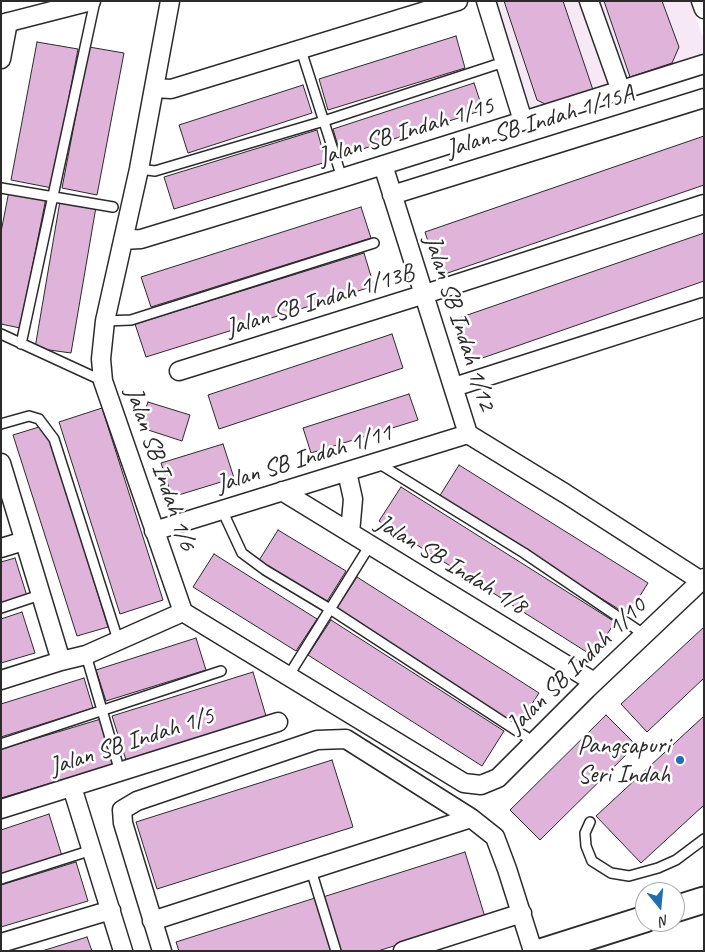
<!DOCTYPE html>
<html>
<head>
<meta charset="utf-8">
<style>
  body { margin:0 }
  #map { position:relative; width:705px; height:952px; overflow:hidden; background:#fff; font-family:Caveat,sans-serif }
  canvas { display:block }
  .frame { position:absolute; inset:0; border:2px solid #2b2b2b; pointer-events:none }
  .north { position:absolute; left:635px; top:882px; width:50px; height:50px; box-sizing:border-box; background:#fff; border:1px solid #aaa; border-radius:50%; rotate:163deg; font-size:14px; font-weight:700; line-height:20px; text-align:center; color:#2b2b2b }
  .north::after { content:''; display:block; margin:auto; width:18px; height:22px; background:#1f6fb2; clip-path:polygon(50% 0,100% 100%,50% 72%,0 100%) }
</style>
</head>
<body>
<div id="map">
<canvas width="705" height="952"></canvas>
<div class="frame"></div>
<div class="north">N</div>
</div>
<script>
const context = document.querySelector('canvas').getContext('2d');
context.lineJoin = 'round';
function fillPath(path, color) {
  context.fillStyle = color;
  context.fill(path, 'evenodd');
}
function toPath(rows) {
  const path = new Path2D();
  for (const r of rows) {
    path.moveTo(r[0], r[1]);
    for (let i = 2; i < r.length; i += 2) path.lineTo(r[i], r[i + 1]);
  }
  return path;
}
function strokePath(path, color, width, dash) {
  context.strokeStyle = color;
  context.lineWidth = width;
  context.lineCap = dash ? 'butt' : 'round';
  context.setLineDash(dash || []);
  context.stroke(path);
}
function write(font, color, halo, rows, align = 'center') {
  context.font = font + ' Caveat,sans-serif';
  context.lineWidth = 5;
  context.setLineDash([]);
  context.textBaseline = 'middle';
  context.strokeStyle = halo;
  context.fillStyle = color;
  for (const [text, x, y, turn = 0] of rows) {
    context.save();
    context.translate(x, y);
    context.rotate((+turn || 0) * Math.PI / 180);
    context.textAlign = isNaN(turn) ? turn : align;
    if (halo) context.strokeText(text, 0, 0);
    context.fillText(text, 0, 0);
    context.restore();
  }
}
const built = toPath([
  [495,1,690,1,704,39,704,55,609,87,531,111]
]);
const building = toPath([
  [504,1,563,1,593,90,549,106,537,100,504,1],
  [604,1,662,1,679,47,672,63,630,77,604,1],
  [456,36,465,68,328,110,319,79,456,36],
  [37,42,78,49,52,188,11,180,37,42],
  [89,47,124,53,97,195,62,188,89,47],
  [474,83,483,110,341,156,333,129,474,83],
  [303,85,312,113,188,153,179,125,303,85],
  [317,130,326,162,174,209,164,177,317,130],
  [704,136,704,185,439,276,425,232,704,136],
  [9,191,46,198,20,328,1,324,1,232,9,191],
  [60,201,96,207,71,353,35,348,60,201],
  [361,207,371,238,151,307,141,277,361,207],
  [704,233,704,281,468,363,453,320,704,233],
  [364,253,374,286,146,357,135,324,364,253],
  [392,334,403,368,219,429,208,395,392,334],
  [409,394,418,420,311,453,303,428,409,394],
  [148,402,190,415,182,441,139,427,148,402],
  [102,408,163,600,120,614,59,422,102,408],
  [39,427,51,441,108,627,77,636,13,435,39,427],
  [223,444,234,478,172,497,161,463,223,444],
  [459,465,648,583,628,615,439,497,459,465],
  [401,487,615,622,593,656,379,521,401,487],
  [278,530,346,571,326,603,258,562,278,530],
  [214,554,317,619,296,651,193,587,214,554],
  [15,558,27,596,1,605,1,562,15,558],
  [357,577,539,693,517,727,335,611,357,577],
  [22,612,35,653,1,663,1,619,22,612],
  [331,620,504,731,482,766,308,655,331,620],
  [704,627,704,678,647,732,621,704,704,627],
  [196,638,206,670,106,701,96,670,196,638],
  [253,672,266,716,126,760,112,716,253,672],
  [84,678,93,708,1,737,1,704,84,678],
  [606,715,636,745,540,840,510,810,606,715],
  [704,716,704,805,641,863,596,816,704,716],
  [101,719,115,764,1,798,1,749,101,719],
  [332,760,353,827,157,889,136,822,332,760],
  [49,814,62,856,1,876,1,830,49,814],
  [465,852,485,917,378,951,341,951,323,897,465,852],
  [76,862,88,901,1,927,1,885,76,862],
  [315,898,332,951,179,951,176,942,315,898],
  [87,937,92,951,42,951,87,937]
]);
const lane = toPath([
  [301,50,342,178],
  [139,169,155,171,324,121,504,62],
  [1,188,113,207],
  [105,321,131,320,374,243],
  [1,334,103,381],
  [21,344,95,1],
  [1,424,29,416,39,419,54,439,118,640],
  [378,463,524,553,645,635],
  [222,510,242,553,265,570,330,609,534,742],
  [1,608,40,595],
  [86,655,120,772],
  [289,675,370,545],
  [1,744,221,671],
  [590,822,585,833,586,846,592,861,611,873,629,876,658,868,676,860,704,839],
  [311,870,336,951],
  [1,879,92,850]
]);
const street = toPath([
  [170,1,139,169,105,321,101,359,103,381,183,612,464,783,481,785,498,778,587,689,704,578],
  [486,1,523,121],
  [589,1,621,91],
  [701,1,704,9],
  [1,24,91,1],
  [1,59,8,22],
  [154,88,171,89,458,1],
  [383,165,468,434,566,494,701,581],
  [392,195,704,98],
  [123,240,141,239,342,178,704,64],
  [179,371,425,294,704,204],
  [454,387,704,307],
  [1,463,61,661],
  [347,472,353,499,350,533],
  [282,491,594,682],
  [154,531,468,434],
  [1,548,24,541],
  [1,680,61,661,86,655,183,612],
  [72,787,123,951],
  [1,809,278,722],
  [152,921,471,818],
  [1,943,111,910],
  [162,951,123,823,122,810,137,801,317,740,346,739,471,818,495,837,507,869,533,951],
  [403,951,522,913]
]);
const secondary = toPath([
  [675,909,704,900],
  [544,951,645,919]
]);
const markers = [
  [680,760,5,"#1f6fb2"]
];
const streetNames = [
  ["Jalan SB Indah 1/15A",540,122,-17],
  ["Jalan SB Indah 1/15",406,132,-17],
  ["Jalan SB Indah 1/13B",320,301,-17],
  ["Jalan SB Indah 1/12",459,323,72],
  ["Jalan SB Indah 1/11",304,459,-17],
  ["Jalan SB Indah 1/6",160,469,71],
  ["Jalan SB Indah 1/8",451,565,31],
  ["Jalan SB Indah 1/10",577,666,-44],
  ["Jalan SB Indah 1/5",132,742,-18]
];
const poiNames = [
  ["Pangsapuri",670,746],
  ["Seri Indah",670,775]
];
fillPath(built, '#f6e8f4');
fillPath(building, '#e0b4da');
strokePath(building, '#2b2b2b', 1);
strokePath(lane, '#2b2b2b', 12);
strokePath(street, '#2b2b2b', 21);
strokePath(secondary, '#2b2b2b', 29);
strokePath(lane, '#fff', 9);
strokePath(street, '#fff', 18);
strokePath(secondary, '#fff', 25);
for (const [x, y, r, color] of markers) {
  const dot = new Path2D();
  dot.arc(x, y, r, 0, 2 * Math.PI);
  context.fillStyle = color;
  context.fill(dot);
  strokePath(dot, '#fff', 2);
}
write('25px', '#2b2b2b', '#fff', streetNames);
write('25px', '#2b2b2b', '#fff', poiNames, 'right');
</script>
</body>
</html>
